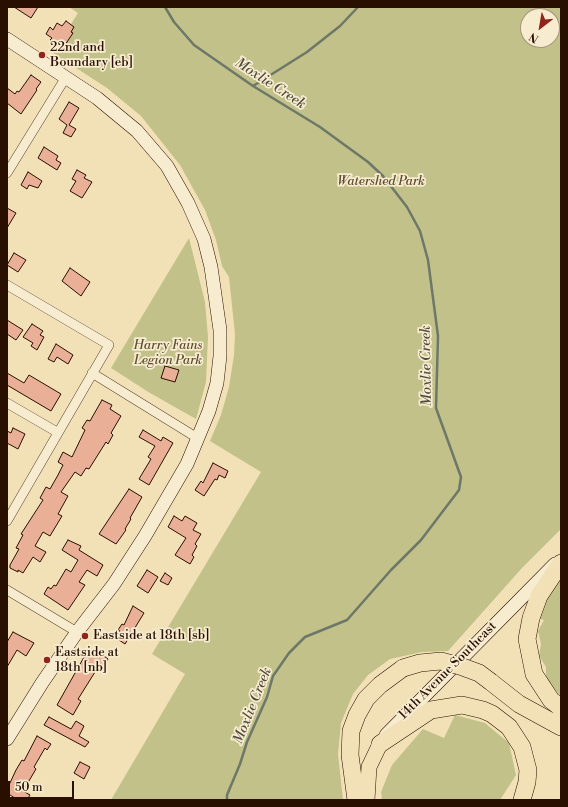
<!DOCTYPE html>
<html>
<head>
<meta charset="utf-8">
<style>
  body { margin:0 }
  #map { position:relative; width:568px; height:807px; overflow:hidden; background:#f2e1b6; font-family:"Libre Bodoni",serif }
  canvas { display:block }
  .frame { position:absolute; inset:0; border:8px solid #280f00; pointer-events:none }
  .north { position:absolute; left:520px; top:8px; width:40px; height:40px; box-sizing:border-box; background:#f7ecd0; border:1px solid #a4947d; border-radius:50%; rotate:211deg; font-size:11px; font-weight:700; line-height:16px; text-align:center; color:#280f00 }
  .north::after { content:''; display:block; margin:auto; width:14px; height:18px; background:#8f2418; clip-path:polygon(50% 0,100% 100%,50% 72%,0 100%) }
  .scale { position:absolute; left:8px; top:781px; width:66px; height:18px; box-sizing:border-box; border:2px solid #280f00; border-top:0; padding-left:5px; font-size:12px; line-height:14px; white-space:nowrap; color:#280f00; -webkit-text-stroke:3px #f7ecd0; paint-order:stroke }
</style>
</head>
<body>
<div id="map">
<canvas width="568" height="807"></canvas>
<div class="frame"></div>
<div class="north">N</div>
<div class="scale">50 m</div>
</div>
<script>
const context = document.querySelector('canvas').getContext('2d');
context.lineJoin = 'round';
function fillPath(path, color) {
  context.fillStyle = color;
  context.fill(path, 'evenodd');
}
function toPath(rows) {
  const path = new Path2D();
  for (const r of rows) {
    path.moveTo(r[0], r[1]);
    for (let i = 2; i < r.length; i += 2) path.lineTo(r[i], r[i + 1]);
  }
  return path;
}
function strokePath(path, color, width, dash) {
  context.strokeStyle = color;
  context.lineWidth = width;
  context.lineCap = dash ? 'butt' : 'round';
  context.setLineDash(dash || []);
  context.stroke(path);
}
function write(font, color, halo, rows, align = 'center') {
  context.font = font + ' "Libre Bodoni",serif';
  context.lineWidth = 3.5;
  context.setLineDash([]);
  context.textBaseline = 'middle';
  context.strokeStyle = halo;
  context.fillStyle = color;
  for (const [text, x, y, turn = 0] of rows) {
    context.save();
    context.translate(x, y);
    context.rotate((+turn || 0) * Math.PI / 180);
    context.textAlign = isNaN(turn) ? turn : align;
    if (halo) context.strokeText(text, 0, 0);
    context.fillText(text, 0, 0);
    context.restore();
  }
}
const green = toPath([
  [69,7,561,7,561,529,522,568,448,651,422,652,390,659,368,675,353,694,341,723,338,754,343,800,111,800,185,674,152,654,261,472,210,441,221,415,229,387,234,355,235,334,229,277,222,266,216,240,205,210,180,165,141,116,107,88,53,53,78,13],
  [528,16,552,16,552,40,528,40],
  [189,238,205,302,208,337,206,382,196,419,150,393,111,368],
  [561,570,561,697,546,678,546,667,539,656,541,644,538,631,544,620,540,619,538,601],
  [455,715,485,723,509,743,516,775,500,800,382,800,381,792,392,765,423,729,444,738]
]);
const stream = toPath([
  [165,7,174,22,194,45,253,86,320,127,368,162,383,176,407,207,420,231,428,260,438,336,436,408,461,477,459,490,421,540,391,570,347,620,305,637,289,653,273,676,267,697,247,742,240,764,227,795,227,800],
  [253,86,307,52,340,26,358,7]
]);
const building = toPath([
  [14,7,38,7,31,18,14,7],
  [66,21,74,27,71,32,73,33,63,48,50,40,52,38,46,34,50,27,53,30,57,23,62,26,66,21],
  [31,75,41,82,36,89,37,90,21,114,7,103,7,88,15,94,17,91,19,92,31,75],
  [69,102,79,108,69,125,76,129,71,137,63,133,67,125,59,119,69,102],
  [44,147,58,156,56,160,61,163,57,170,38,158,44,147],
  [77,170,86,175,84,178,92,182,82,198,70,191,76,181,72,179,77,170],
  [28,172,42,181,38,188,29,185,27,189,21,185,28,172],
  [7,208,16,213,7,228,7,208],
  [14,253,26,260,18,272,7,265,14,253],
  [70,268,90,282,81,296,62,281,70,268],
  [7,320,23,330,16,340,7,334,7,320],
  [32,324,43,331,40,335,44,337,37,350,31,346,33,343,23,337,32,324],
  [56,344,73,355,68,364,57,357,54,362,48,359,56,344],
  [165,366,179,370,175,382,161,378,165,366],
  [7,373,24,383,29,375,61,394,51,411,7,385,7,373],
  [102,400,112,405,110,409,121,416,111,433,113,435,108,444,106,442,89,469,86,468,81,476,75,472,61,492,68,496,58,514,62,516,50,536,43,532,35,546,46,552,40,562,33,557,23,573,18,570,18,572,10,568,10,565,19,549,16,548,23,535,21,534,43,500,40,498,46,487,50,489,58,475,63,465,58,462,63,452,72,457,85,430,82,428,87,420,90,421,102,400],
  [13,428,25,434,18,449,7,443,7,431,11,433,13,428],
  [143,430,161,441,163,437,173,443,149,485,139,479,151,459,148,457,155,446,139,437,143,430],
  [213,463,228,471,225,478,219,475,217,480,215,479,204,496,195,490,201,481,203,483,213,463],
  [129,489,142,497,130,518,131,519,125,529,126,530,116,544,99,534,129,489],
  [174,516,182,521,185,516,197,523,193,530,201,534,195,544,197,546,192,555,194,557,190,564,175,555,186,538,168,527,174,516],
  [68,540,81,546,79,550,103,565,97,576,87,570,79,582,85,585,68,610,44,594,48,587,51,589,54,585,56,586,66,569,71,572,78,560,62,550,68,540],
  [147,570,158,577,148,593,137,586,147,570],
  [165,573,172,578,168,585,160,581,165,573],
  [133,606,144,613,125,644,116,638,120,631,118,630,122,624,124,625,133,606],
  [13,632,34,643,26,656,17,650,7,667,7,642,13,632],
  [88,650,94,654,96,650,108,659,104,666,100,664,80,696,78,699,81,701,73,715,57,705,88,650],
  [49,717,71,729,76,721,84,726,79,736,89,742,85,747,44,725,49,717],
  [37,736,51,744,47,750,45,748,34,767,36,769,23,791,30,795,27,800,18,800,7,793,7,783,9,785,16,770,22,760,24,761,37,736],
  [80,762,90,767,84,779,74,773,80,762]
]);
const street = toPath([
  [7,173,66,77],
  [7,285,109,345,7,521],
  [92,373,199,439],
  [7,403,57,432],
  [7,590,77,632]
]);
const secondary = toPath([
  [7,39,97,98,137,131,167,166,188,203,204,239,211,267,220,330,220,356,217,383,209,411,187,464,145,536,114,584,77,632,42,683,7,739],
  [386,735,555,564]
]);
const primary = toPath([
  [367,800,369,767,380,744]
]);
const highway = toPath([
  [561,563,539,596,531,618,527,639,534,674,551,700,561,708],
  [491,682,519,704,561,727],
  [380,744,431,710,462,705,483,710,492,714,509,727,522,747,528,770,527,782,522,800],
  [356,800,350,755,351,731,357,715,366,699,380,685,403,668]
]);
const highwayBridge = toPath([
  [403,668,420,663,441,661,460,666,479,673,491,682]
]);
const markers = [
  [42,55,4,"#8f2418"],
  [85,636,4,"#8f2418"],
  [47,660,4,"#8f2418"]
];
const poiNames = [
  ["22nd and",50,48],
  ["Boundary [eb]",50,63],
  ["Eastside at 18th [sb]",93,636],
  ["Eastside at",55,653],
  ["18th [nb]",55,668]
];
const parkNames = [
  ["Watershed Park",381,182],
  ["Harry Fains",168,346],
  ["Legion Park",168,361]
];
const streetNames = [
  ["14th Avenue Southeast",448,671,-45]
];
const waterNames = [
  ["Moxlie Creek",270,84,33],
  ["Moxlie Creek",427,366,-91],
  ["Moxlie Creek",253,706,-68]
];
fillPath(green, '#c1c189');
strokePath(stream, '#6d7868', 2.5);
fillPath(building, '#e9b097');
strokePath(building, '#280f00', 1);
strokePath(street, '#5a442e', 10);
strokePath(secondary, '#280f00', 14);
strokePath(primary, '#280f00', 16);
strokePath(highway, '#280f00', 18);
strokePath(street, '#f7ecd0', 9);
strokePath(secondary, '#f7ecd0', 13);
strokePath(primary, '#f2e1b6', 15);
strokePath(highway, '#f2e1b6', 17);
strokePath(highwayBridge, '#280f00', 18, []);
strokePath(highwayBridge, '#f2e1b6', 17);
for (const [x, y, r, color] of markers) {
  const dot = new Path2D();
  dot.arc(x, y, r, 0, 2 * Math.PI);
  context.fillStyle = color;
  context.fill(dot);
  strokePath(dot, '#f7ecd0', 1.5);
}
write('13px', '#280f00', '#f7ecd0', poiNames, 'left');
write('italic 13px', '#5e4d30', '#f7ecd0', parkNames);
write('13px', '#280f00', '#f7ecd0', streetNames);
write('italic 14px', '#504c3d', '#f7ecd0', waterNames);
</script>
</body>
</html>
